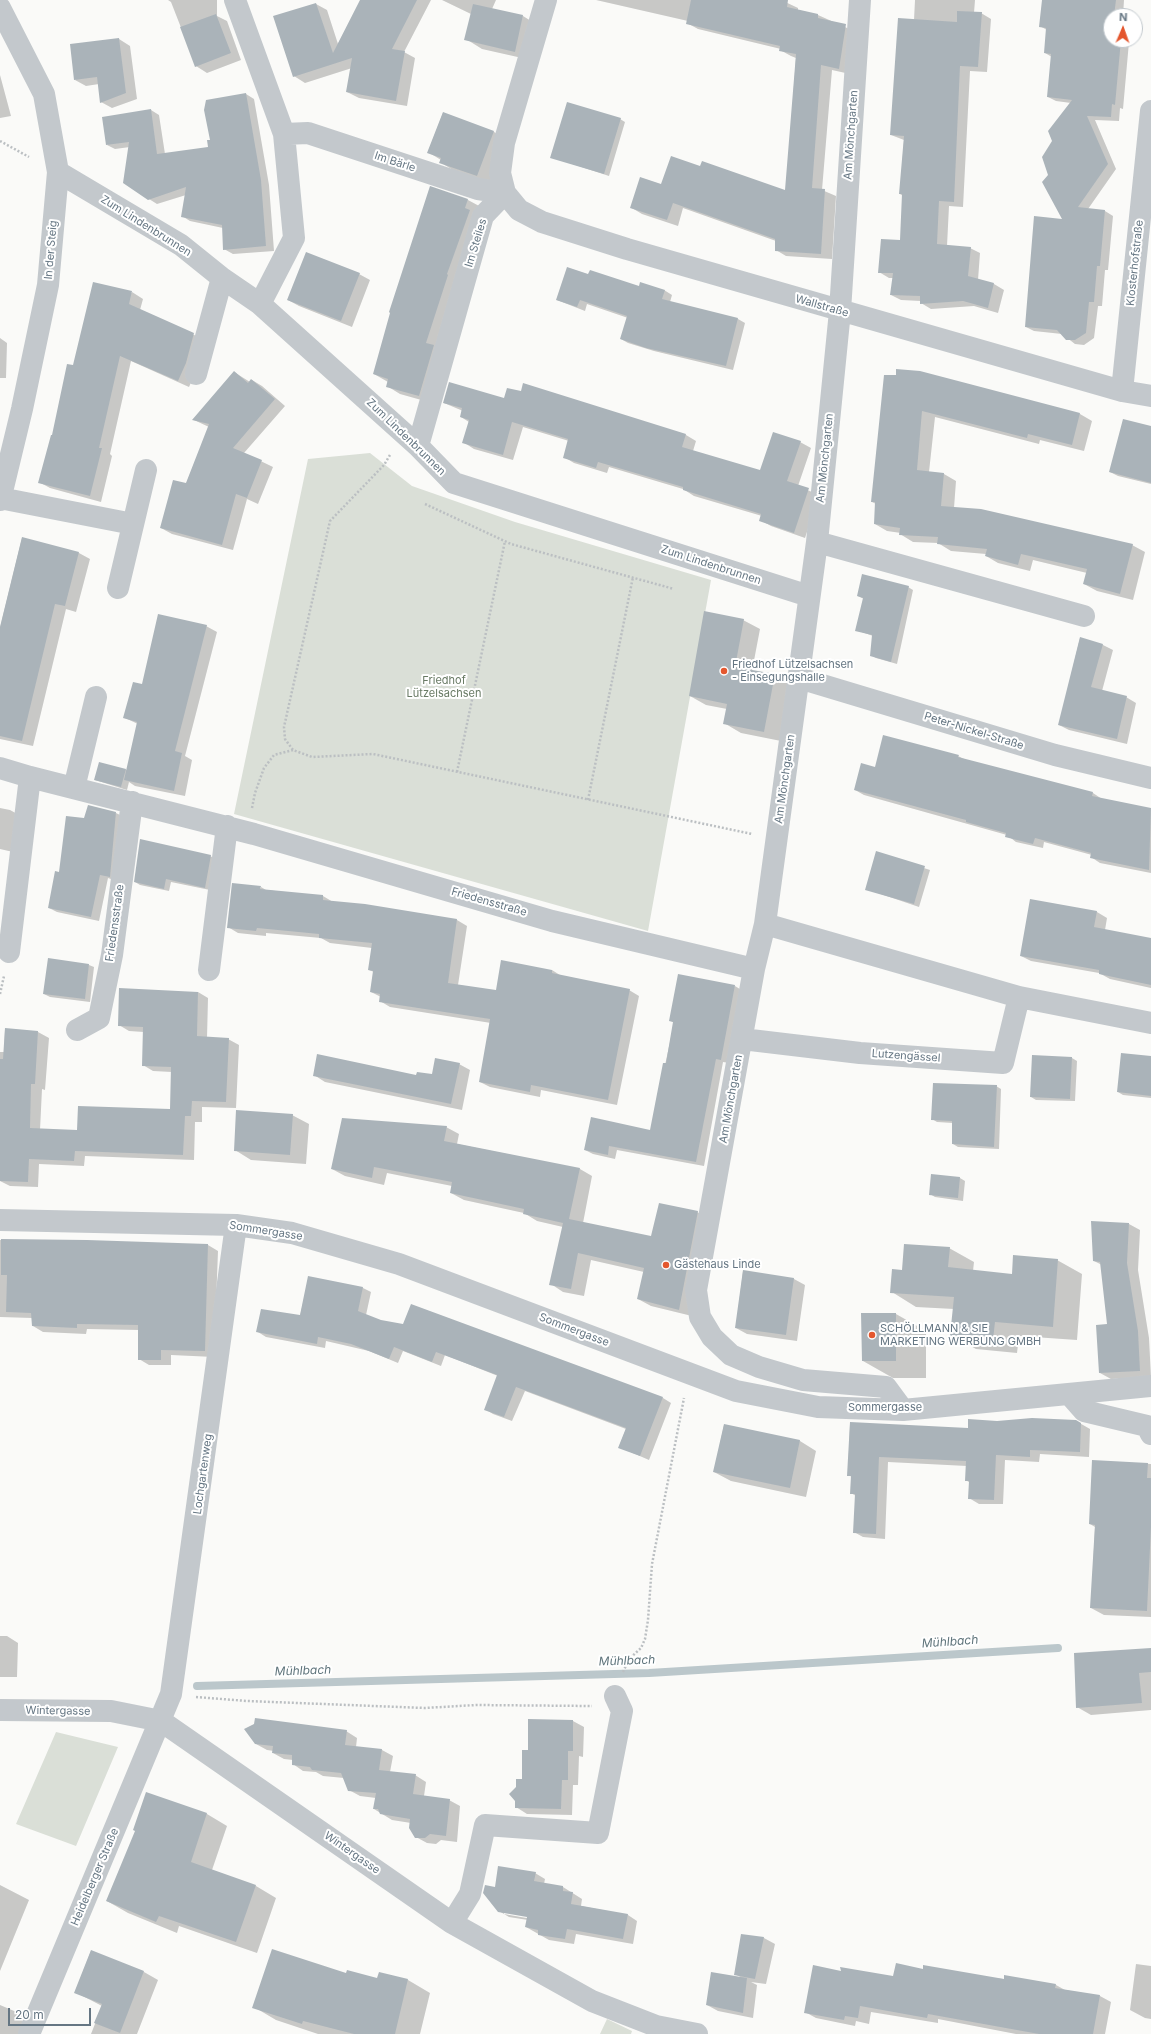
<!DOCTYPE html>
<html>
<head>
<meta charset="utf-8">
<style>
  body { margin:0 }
  #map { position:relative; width:1151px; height:2034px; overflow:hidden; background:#fafaf8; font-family:Inter,sans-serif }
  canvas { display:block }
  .north { position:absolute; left:1103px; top:8px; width:40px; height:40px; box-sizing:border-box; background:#fff; border:1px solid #c1c8cd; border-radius:50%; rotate:2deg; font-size:11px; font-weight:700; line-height:16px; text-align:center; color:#657683 }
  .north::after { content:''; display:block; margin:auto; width:14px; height:18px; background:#e4572e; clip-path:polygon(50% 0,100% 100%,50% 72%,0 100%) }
  .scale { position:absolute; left:8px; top:2008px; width:83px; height:18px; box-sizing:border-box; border:2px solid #657683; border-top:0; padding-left:5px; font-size:12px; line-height:14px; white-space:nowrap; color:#657683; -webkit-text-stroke:3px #fff; paint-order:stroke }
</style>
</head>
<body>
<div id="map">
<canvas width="1151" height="2034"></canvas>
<div class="north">N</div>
<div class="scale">20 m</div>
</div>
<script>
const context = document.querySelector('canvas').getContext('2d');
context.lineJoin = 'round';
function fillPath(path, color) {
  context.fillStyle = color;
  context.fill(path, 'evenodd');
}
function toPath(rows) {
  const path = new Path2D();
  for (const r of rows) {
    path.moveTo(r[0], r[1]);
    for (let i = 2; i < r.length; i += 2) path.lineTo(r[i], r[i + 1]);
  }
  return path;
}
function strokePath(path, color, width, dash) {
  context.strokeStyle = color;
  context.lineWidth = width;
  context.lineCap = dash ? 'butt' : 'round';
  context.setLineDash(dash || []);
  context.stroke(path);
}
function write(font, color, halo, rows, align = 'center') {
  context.font = font + ' Inter,sans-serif';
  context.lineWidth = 4;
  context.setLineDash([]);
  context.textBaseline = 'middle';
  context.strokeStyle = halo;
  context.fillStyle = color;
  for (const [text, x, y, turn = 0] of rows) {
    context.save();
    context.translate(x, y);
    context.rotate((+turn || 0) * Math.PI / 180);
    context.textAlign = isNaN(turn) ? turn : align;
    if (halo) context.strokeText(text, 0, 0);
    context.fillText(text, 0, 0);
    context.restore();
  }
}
const green = toPath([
  [370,453,412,486,515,522,711,580,648,931,234,814,308,459],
  [56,1732,118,1747,76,1846,16,1824],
  [607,2019,632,2031,631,2034,600,2034]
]);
const shadow = toPath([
  [168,0,217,0,217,16,227,21,241,60,207,73,196,66,171,2],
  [361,0,431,0,404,52,415,58,407,106,359,98,347,92,352,68,305,83,294,76,316,4,327,10,338,44],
  [442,0,496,0,492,9,523,16,539,26,531,60,482,49,466,39,471,14],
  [596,0,781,0,798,8,798,10,818,15,856,32,850,74,832,70,822,190,836,196,832,259,786,256,776,250,776,241,683,208,678,226,642,214,632,208,662,185,701,167,786,192,796,58,791,56,780,50,781,49,698,29,687,23,688,21],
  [915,0,975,0,974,13,981,13,991,19,987,72,970,71,963,207,949,206,947,246,970,248,980,253,978,280,994,284,1004,290,998,313,974,306,931,309,921,303,921,301,901,300,891,295,893,278,889,278,879,272,901,242,903,196,900,194,904,140,891,135,914,20],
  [1043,0,1124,0,1123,16,1111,16,1111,40,1125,40,1129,42,1123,109,1120,108,1119,121,1095,120,1116,169,1088,209,1105,211,1113,216,1108,270,1105,270,1102,306,1098,306,1094,338,1084,345,1075,344,1062,334,1034,331,1026,327,1064,220,1050,175,1053,141,1071,103,1056,101,1048,97,1052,57,1045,53,1047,30,1040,26],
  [119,39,130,46,137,99,112,108,101,102,99,84,86,86,75,80],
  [0,75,11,116,0,118],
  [246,94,254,99,269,185,274,251,233,254,224,249,223,228,190,221,182,216,186,195,157,204,149,199,130,147,115,149,107,145,151,110,159,115,165,154,209,148,211,140],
  [443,113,494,132,510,142,494,184,456,172,440,162,441,160,428,152],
  [620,119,625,122,609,176,551,157],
  [431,188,468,200,481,207,432,403,400,394,387,386,388,382,374,374],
  [359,274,370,280,352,327,299,306,288,300],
  [589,275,640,288,664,290,672,295,670,302,738,319,745,323,733,370,654,351,628,343,621,339,628,318,587,304,585,311,557,300],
  [132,292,143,299,140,310,205,340,197,369,189,387,131,361,110,454,112,456,101,502,50,488,39,482,74,366],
  [0,338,7,343,6,378,0,378],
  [234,372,250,382,252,380,262,386,285,406,244,453,273,467,258,504,247,499,233,550,172,534,161,528,186,484,209,427,194,420],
  [920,372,1080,414,1092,421,1084,451,1040,440,1039,444,935,417,929,472,944,474,956,481,954,508,1132,545,1145,552,1133,600,1097,591,1084,584,1087,573,1033,560,1030,571,998,563,986,556,986,554,951,551,938,543,913,542,900,534,901,533,887,531,875,524,876,504,872,502,897,376],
  [524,384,686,435,696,441,693,451,761,472,800,442,811,448,798,486,819,495,805,538,771,526,760,520,762,516,694,496,683,489,609,467,607,473,574,463,564,457,569,441,523,427,513,460,474,449,463,442,469,422,461,417,463,411,444,403,505,399,521,393],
  [1151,427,1151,484,1118,476,1110,472],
  [22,538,79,553,90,559,76,612,66,609,33,746,0,739,0,628],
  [908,587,913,590,897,664,876,658,871,655,873,636,856,630,864,599,858,596],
  [743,620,760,629,752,671,775,675,791,685,781,741,741,733,724,723,727,709,706,705,690,696],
  [206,626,217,632,185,756,192,760,185,796,135,786,129,782,127,790,95,780,100,763,127,770,138,724,125,718,143,685],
  [1080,638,1103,645,1113,650,1102,691,1126,697,1136,703,1127,744,1069,730,1059,725],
  [958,756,966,760,1093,793,1102,799,1151,810,1151,873,1100,863,1091,857,1092,855,1044,842,1043,848,1016,842,1007,835,864,795,855,790,876,768],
  [0,808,10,810,21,816,13,852,0,849],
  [116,813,124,817,117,881,108,878,99,921,57,912,49,908,60,873],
  [877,853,930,870,919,907,866,889],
  [210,856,216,859,210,890,171,882,169,891,140,885,135,882],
  [261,887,266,890,323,896,333,902,365,905,457,920,467,926,458,985,497,991,552,970,563,977,629,990,639,996,617,1105,541,1090,540,1097,490,1087,480,1082,491,1023,390,1007,380,1001,381,997,371,992,374,972,369,970,372,948,330,943,321,938,266,933,266,936,238,933,228,927],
  [1031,900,1097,912,1107,918,1105,930,1151,939,1151,988,1110,979,1099,973,1031,961,1021,956],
  [89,965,94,967,90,1002,50,997,44,994],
  [735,986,743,991,729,1063,723,1062,704,1166,617,1150,615,1159,593,1154,585,1150,651,1131,674,1023,670,1020],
  [198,992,208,998,207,1038,228,1039,239,1045,236,1108,202,1107,202,1122,195,1122,194,1160,85,1156,84,1166,39,1164,38,1187,10,1186,0,1181,0,1052,4,1052,5,1029,38,1032,49,1038,45,1090,42,1089,40,1130,78,1131,171,1110,172,1072,153,1071,143,1065,144,1032,129,1031,119,1025],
  [1151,1057,1151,1098,1123,1095,1118,1092],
  [1072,1058,1077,1061,1075,1101,1036,1100,1031,1097],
  [459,1064,470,1070,462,1110,325,1082,314,1075,432,1076],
  [996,1086,1001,1089,999,1149,958,1147,953,1144,953,1123,937,1122,932,1119],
  [292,1115,309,1124,306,1164,251,1160,235,1150],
  [446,1127,459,1134,457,1144,580,1169,592,1176,583,1223,652,1238,697,1212,710,1219,692,1316,651,1306,638,1299,644,1272,591,1260,584,1296,563,1292,551,1284,563,1227,537,1221,524,1213,464,1200,451,1193,452,1186,387,1173,384,1185,345,1176,332,1169],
  [932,1175,960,1178,965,1181,963,1201,935,1197,930,1194],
  [1129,1224,1140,1230,1138,1270,1149,1338,1151,1377,1111,1379,1100,1373,1108,1325,1102,1265,1094,1261],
  [0,1240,208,1245,218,1251,214,1357,171,1355,171,1365,149,1365,139,1359,139,1330,87,1329,86,1334,43,1332,33,1326,32,1318,0,1317],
  [949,1248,974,1262,973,1271,1013,1275,1057,1260,1082,1274,1077,1340,1019,1336,1017,1353,976,1349,951,1335,954,1309,916,1307,892,1292,903,1271],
  [743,1271,794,1279,805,1285,797,1341,747,1334,736,1328],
  [309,1277,363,1288,371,1292,366,1315,381,1321,404,1325,412,1305,663,1398,671,1403,649,1460,619,1447,626,1429,525,1391,512,1421,493,1414,485,1409,498,1376,445,1355,441,1366,403,1351,398,1363,369,1351,326,1341,325,1348,266,1337,258,1332,300,1316],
  [862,1314,896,1314,926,1331,926,1378,893,1378,863,1361],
  [1076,1421,1090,1429,1089,1457,1040,1454,1039,1462,1005,1460,1003,1504,979,1504,969,1498,970,1483,966,1480,967,1466,888,1462,885,1539,863,1537,854,1532,856,1496,851,1493,852,1477,848,1475,850,1424,968,1429,997,1422],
  [724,1425,800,1441,816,1451,806,1497,731,1481,714,1472],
  [1093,1461,1151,1464,1151,1617,1104,1615,1091,1608,1095,1527,1090,1524],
  [0,1636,7,1636,18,1643,17,1677,0,1677],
  [1151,1649,1151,1710,1091,1715,1077,1707],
  [529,1720,573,1721,584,1727,583,1757,579,1756,578,1785,573,1785,572,1815,527,1814,516,1807,517,1788,523,1780,529,1751],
  [346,1731,357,1738,356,1747,382,1750,393,1756,390,1772,415,1775,426,1782,424,1796,449,1800,460,1806,457,1842,441,1840,436,1844,427,1843,416,1837,411,1823,392,1820,374,1809,376,1798,360,1796,349,1790,344,1778,323,1776,316,1772,303,1771,293,1764,293,1760,284,1759,273,1753,274,1751,267,1750,256,1744],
  [147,1794,207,1814,227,1826,212,1870,256,1886,276,1898,257,1953,179,1926,177,1933,128,1913,107,1901,136,1831],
  [535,1873,545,1879,544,1884,563,1887,582,1899,581,1906,628,1915,637,1921,633,1944,576,1934,574,1944,549,1940,526,1927,528,1920,509,1917,499,1911,496,1888],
  [504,1912,532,1917,532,1919,504,1914],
  [0,1885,29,1900,0,1971],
  [742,1935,764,1938,775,1944,766,1984,751,1982,757,1985,753,2018,718,2011,707,2005,742,1978,735,1974],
  [91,1951,144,1972,158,1980,137,2034,91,2034,102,2006,75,1992],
  [1136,1964,1151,1966,1151,2019,1145,2018,1130,2010],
  [924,1970,1056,1985,1065,1990,1100,1996,1111,2002,1105,2034,1016,2034,938,2019,938,2023,871,2012,869,2024,856,2021,855,2026,816,2018,805,2012,842,1972,894,1977],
  [380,1973,408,1980,430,1993,420,2034,318,2034,276,2020,254,2007,378,1979],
  [0,2005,26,2016,19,2034,0,2034]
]);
const stream = toPath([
  [197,1686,649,1673,1058,1648]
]);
const building = toPath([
  [360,0,417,0,392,49,405,51,396,101,346,92,352,58,293,77,273,16,316,3,333,53],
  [691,0,788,0,787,7,818,14,818,18,846,24,839,69,821,65,812,188,825,189,821,254,775,251,775,239,673,203,667,220,630,208,640,177,661,184,671,156,700,166,702,161,785,190,796,54,779,51,780,46,686,24],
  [1042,0,1116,0,1114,16,1111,16,1111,40,1121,40,1115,105,1112,104,1111,117,1087,116,1108,164,1078,207,1105,210,1100,266,1097,266,1094,302,1089,302,1086,333,1075,340,1066,340,1057,330,1025,327,1034,216,1062,219,1042,182,1048,175,1042,157,1052,141,1048,131,1072,100,1047,97,1051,54,1044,53,1046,28,1039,27],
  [473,4,523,15,515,52,464,40],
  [957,11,982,12,978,67,960,66,954,202,939,201,937,244,971,247,968,276,994,283,988,308,963,301,920,304,920,296,890,295,893,273,878,273,881,239,900,240,902,194,899,194,904,136,890,135,898,18,957,22],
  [216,14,231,53,195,67,180,27],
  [119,38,126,93,100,103,97,77,74,80,70,44],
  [246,93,261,180,266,246,223,250,222,225,181,217,186,187,148,200,123,183,129,142,106,145,102,117,151,109,157,154,208,147,207,140,210,140,204,110,206,100],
  [567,102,621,118,604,174,550,158],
  [443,112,494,131,477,176,439,163,441,158,427,153],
  [430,186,468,199,465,208,470,210,447,274,448,275,426,343,434,345,419,396,386,387,388,379,373,374,390,313,389,312],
  [306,252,360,273,341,321,287,300],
  [567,267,588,274,590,270,639,286,640,282,665,290,662,299,738,318,726,366,646,348,620,339,627,316,580,300,577,307,556,300],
  [93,282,132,291,129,304,194,333,186,363,178,381,120,356,99,448,102,448,90,496,38,483,51,435,52,435,67,364,73,365],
  [896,369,920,371,1080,413,1072,445,1028,434,1027,438,922,411,917,470,944,473,941,506,981,509,1133,544,1120,594,1083,584,1087,569,1021,554,1018,565,985,556,987,549,937,544,938,537,899,535,900,528,874,524,875,502,871,502,884,375,896,375],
  [234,371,248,383,251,379,275,399,233,448,262,460,247,498,236,494,222,545,160,528,173,480,186,483,209,424,192,420],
  [449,382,504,398,507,388,521,391,523,383,686,434,682,447,760,470,773,432,801,441,787,481,809,488,794,533,759,521,761,514,683,490,683,487,598,462,596,468,563,458,568,439,512,422,503,455,462,443,469,420,460,417,462,408,443,403],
  [1123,419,1151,426,1151,483,1109,472],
  [22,537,79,552,65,606,55,604,22,741,0,736,0,627],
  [862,574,909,586,891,662,870,656,872,635,855,631,863,598,857,596],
  [704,611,744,619,735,667,775,674,764,732,723,724,727,704,689,696],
  [158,614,207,625,175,751,182,753,174,791,124,780,137,722,123,718,133,682,142,684],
  [1080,637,1103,644,1091,687,1127,696,1117,739,1058,725],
  [883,735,959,755,958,757,1093,792,1092,796,1151,808,1149,870,1090,858,1091,853,1035,838,1033,844,1005,837,1006,833,966,822,966,820,854,790,861,763,875,767],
  [99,762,126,769,121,787,94,780],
  [88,805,116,812,110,877,100,875,91,917,48,908,55,871,59,872,66,816,84,818],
  [140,839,211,855,205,888,166,879,164,889,134,882],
  [876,851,925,866,914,904,865,890],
  [232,883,261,886,260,889,323,895,323,900,365,904,457,919,448,983,496,990,501,960,552,970,552,973,630,989,608,1100,531,1085,530,1092,479,1082,490,1019,379,1002,380,994,370,992,373,971,368,970,372,943,319,938,319,934,257,928,256,931,227,928],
  [1030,899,1097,911,1094,927,1151,938,1151,985,1099,974,1099,970,1020,956],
  [48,958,89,964,85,999,43,994],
  [678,974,735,985,721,1060,716,1059,696,1162,609,1146,608,1155,584,1150,591,1117,650,1130,663,1063,666,1063,673,1022,669,1021],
  [119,988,198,992,197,1036,229,1038,226,1102,192,1101,191,1116,185,1116,183,1155,75,1151,74,1161,29,1159,28,1182,0,1181,0,1059,3,1059,5,1028,38,1031,35,1084,31,1084,30,1128,77,1130,78,1106,170,1109,171,1067,142,1066,143,1027,118,1026],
  [1121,1053,1151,1056,1151,1096,1117,1092],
  [317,1054,416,1075,417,1072,432,1074,435,1058,460,1063,451,1104,313,1076],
  [1032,1055,1072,1057,1070,1099,1030,1097],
  [933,1083,997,1085,994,1147,952,1144,952,1121,931,1120],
  [236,1110,293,1114,290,1155,234,1151],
  [342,1118,447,1126,444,1141,580,1168,569,1219,651,1236,659,1203,698,1211,679,1310,637,1299,644,1268,578,1253,571,1289,549,1285,563,1223,523,1214,524,1209,450,1193,452,1182,374,1167,372,1178,331,1169],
  [931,1174,960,1177,958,1198,929,1195],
  [1091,1221,1129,1223,1127,1263,1138,1331,1140,1371,1099,1373,1096,1325,1107,1324,1100,1262,1093,1261],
  [1,1239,87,1240,208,1244,205,1351,161,1350,161,1360,138,1360,138,1325,77,1324,77,1328,32,1326,31,1313,6,1312,7,1275,1,1275],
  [904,1244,950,1247,948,1267,1012,1274,1013,1255,1058,1259,1053,1327,995,1322,993,1340,950,1336,954,1297,890,1293,892,1269,902,1270],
  [743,1270,794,1278,786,1335,735,1328],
  [308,1276,363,1287,358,1311,381,1320,403,1324,411,1304,663,1397,640,1456,618,1448,626,1428,516,1387,504,1417,484,1410,497,1375,436,1352,432,1362,394,1347,389,1359,351,1344,318,1337,317,1344,256,1332,261,1309,300,1315],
  [861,1313,896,1313,896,1361,862,1361],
  [1032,1418,1076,1420,1081,1423,1080,1452,1030,1450,1030,1457,996,1455,994,1500,968,1499,969,1481,965,1481,966,1461,879,1457,876,1534,853,1533,855,1494,850,1494,851,1476,847,1476,850,1422,968,1428,968,1419,997,1421],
  [724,1424,800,1440,790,1488,713,1472],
  [1092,1460,1148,1463,1147,1478,1151,1478,1151,1527,1147,1611,1090,1608,1095,1525,1089,1524],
  [1151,1648,1151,1672,1139,1673,1142,1703,1076,1708,1074,1653],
  [255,1718,347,1730,345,1745,382,1749,379,1770,416,1774,413,1794,450,1799,446,1836,430,1834,425,1838,415,1838,409,1828,410,1819,380,1814,378,1809,373,1809,376,1793,348,1791,341,1773,312,1770,310,1767,292,1765,292,1755,272,1753,273,1746,255,1744,244,1729,254,1724],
  [528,1719,573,1720,573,1751,568,1751,568,1780,562,1780,561,1809,515,1808,515,1801,509,1794,516,1787,516,1779,522,1779,522,1750,528,1750],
  [146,1792,207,1813,191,1862,256,1885,236,1942,159,1916,156,1922,106,1901,135,1831,133,1830],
  [498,1866,536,1872,534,1881,563,1886,563,1891,573,1892,571,1904,628,1914,623,1939,567,1929,565,1939,538,1935,538,1930,525,1927,527,1917,498,1912,483,1893,485,1885,495,1887],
  [741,1934,764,1937,755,1979,734,1975],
  [272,1949,346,1973,347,1970,377,1978,379,1972,408,1979,395,2034,354,2034,303,2021,302,2024,252,2008],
  [91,1950,144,1971,120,2033,94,2023,102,2004,74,1993],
  [896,1963,923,1969,923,1965,1004,1979,1004,1975,1056,1984,1055,1988,1100,1995,1093,2034,1039,2034,928,2014,927,2018,860,2006,858,2018,845,2016,844,2020,804,2013,813,1965,841,1971,840,1967,893,1976],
  [711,1972,747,1978,743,2013,706,2005]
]);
const path = toPath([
  [0,141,29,157],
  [390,455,384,465,330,521,284,727,285,739,293,750,312,757,373,754,752,834],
  [425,504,511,544,674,589],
  [457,772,505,541],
  [588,800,633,577],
  [252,808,255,793,264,768,274,755,293,750],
  [0,994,4,976],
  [623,1672,629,1659,641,1648,645,1639,648,1620,652,1564,684,1398],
  [196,1697,247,1701,425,1708,476,1705,592,1706]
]);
const minor = toPath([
  [235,0,284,134,294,238,260,304],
  [860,0,840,311,817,542,765,924,754,969,696,1290,700,1317,712,1337,731,1355,759,1367,803,1380,886,1387,903,1410],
  [0,8,44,94,58,172,48,285,22,409,0,500],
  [284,134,308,133,478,189,505,193,519,210,542,222,627,249,1122,391,1151,396],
  [58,172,181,245,222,278,260,304,418,446,454,483,809,596],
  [196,374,222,278],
  [1122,391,1151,111],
  [418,446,483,216,505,193,500,173,504,143,546,0],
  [0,498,133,524],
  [817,542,1084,616],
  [118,588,146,470],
  [799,678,1055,755,1151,778],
  [0,768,30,777,254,834,552,921,754,969],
  [74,788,96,697],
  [765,924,1019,997,1151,1023],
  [9,952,30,777],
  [209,970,227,826],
  [77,1030,99,1018,112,955,132,802],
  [742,1039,860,1053,1003,1063,1019,997],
  [0,1220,236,1225,292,1233,399,1264,736,1391,818,1407,903,1410,1151,1386],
  [1069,1394,1084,1411,1147,1426,1151,1434],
  [0,1710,111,1711,161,1721,452,1923,592,2001,656,2026,697,2034],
  [452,1923,470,1894,485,1825,598,1833,622,1711,615,1696],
  [29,2034,171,1694,236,1225]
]);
const markers = [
  [724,671,4,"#e4572e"],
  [666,1265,4,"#e4572e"],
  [872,1335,4,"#e4572e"]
];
const streetNames = [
  ["Am Mönchgarten",851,135,-86],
  ["Im Bärle",395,162,18],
  ["Zum Lindenbrunnen",146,226,32],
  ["Im Steiles",476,243,-73],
  ["In der Steig",51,250,-85],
  ["Klosterhofstraße",1135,263,-84],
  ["Wallstraße",822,306,16],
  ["Zum Lindenbrunnen",406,437,44],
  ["Am Mönchgarten",825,458,-84],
  ["Zum Lindenbrunnen",711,565,18],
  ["Peter-Nickel-Straße",974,731,17],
  ["Am Mönchgarten",785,779,-82],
  ["Friedensstraße",489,902,16],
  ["Friedensstraße",115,923,-82],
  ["Lutzengässel",906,1056,4],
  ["Am Mönchgarten",731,1099,-80],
  ["Sommergasse",266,1231,9],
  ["Sommergasse",574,1330,21],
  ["Sommergasse",885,1408],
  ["Lochgartenweg",203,1474,-82],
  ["Wintergasse",58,1711,1],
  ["Wintergasse",352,1853,35],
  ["Heidelberger Straße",95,1877,-67]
];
const poiNames = [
  ["Friedhof Lützelsachsen",732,665],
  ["- Einsegungshalle",732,678],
  ["Gästehaus Linde",674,1265],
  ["SCHÖLLMANN & SIE",880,1329],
  ["MARKETING WERBUNG GMBH",880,1342]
];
const parkNames = [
  ["Friedhof",444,681],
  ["Lützelsachsen",444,694]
];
const waterNames = [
  ["Mühlbach",950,1642,-4],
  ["Mühlbach",627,1661,-2],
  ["Mühlbach",303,1671,-2]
];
fillPath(green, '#dadfd7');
fillPath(shadow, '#0003');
strokePath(stream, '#bbc7cb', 8);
fillPath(building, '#aab3b9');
strokePath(path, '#bbbfc2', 2.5, [2, 2]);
strokePath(minor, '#c3c8cc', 22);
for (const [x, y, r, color] of markers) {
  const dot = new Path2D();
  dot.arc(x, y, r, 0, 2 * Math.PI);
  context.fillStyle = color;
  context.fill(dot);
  strokePath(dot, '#fff', 1.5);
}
write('11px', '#657683', '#fff', streetNames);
write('11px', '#657683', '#fff', poiNames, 'left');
write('11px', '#687a64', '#fff', parkNames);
write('italic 12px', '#60757c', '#fff', waterNames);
</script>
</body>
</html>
